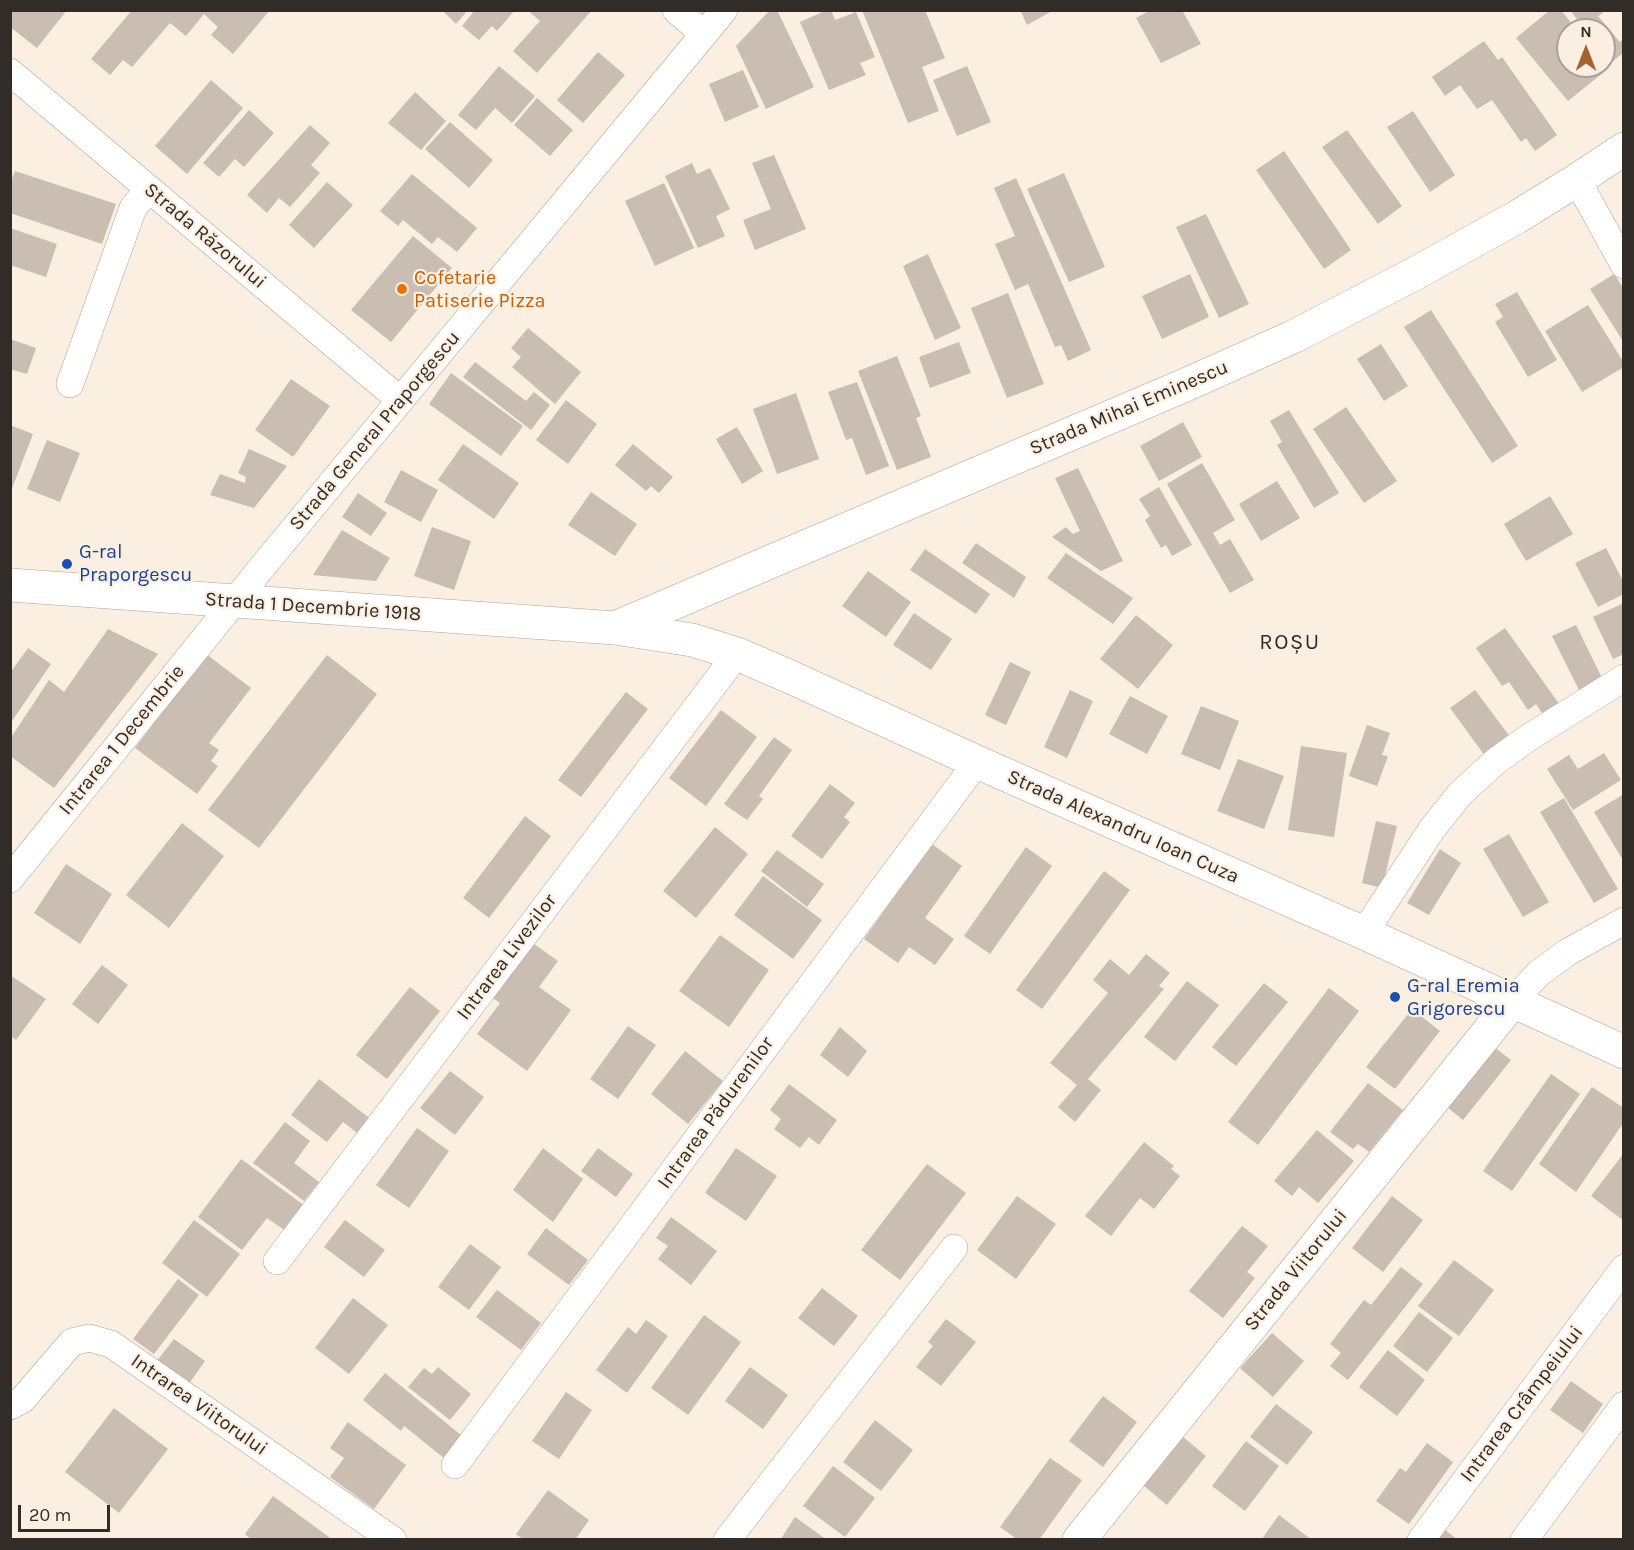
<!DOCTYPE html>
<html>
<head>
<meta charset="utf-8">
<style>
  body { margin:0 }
  #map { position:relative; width:1634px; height:1550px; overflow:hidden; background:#faefe1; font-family:Karla,sans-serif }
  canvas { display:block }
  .frame { position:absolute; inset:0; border:12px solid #312c27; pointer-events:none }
  .north { position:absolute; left:1556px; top:18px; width:60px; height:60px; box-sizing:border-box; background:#faefe1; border:2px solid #aaa197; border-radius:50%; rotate:0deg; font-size:16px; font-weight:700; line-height:24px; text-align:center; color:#312c27 }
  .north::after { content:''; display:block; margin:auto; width:21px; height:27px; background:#a66331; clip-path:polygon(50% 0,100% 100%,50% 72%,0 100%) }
  .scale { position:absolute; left:18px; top:1505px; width:92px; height:27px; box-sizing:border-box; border:3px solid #312c27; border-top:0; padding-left:8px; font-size:18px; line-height:21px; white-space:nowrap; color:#312c27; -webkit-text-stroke:4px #faefe1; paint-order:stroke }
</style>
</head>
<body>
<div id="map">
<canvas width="1634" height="1550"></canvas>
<div class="frame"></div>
<div class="north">N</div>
<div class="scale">20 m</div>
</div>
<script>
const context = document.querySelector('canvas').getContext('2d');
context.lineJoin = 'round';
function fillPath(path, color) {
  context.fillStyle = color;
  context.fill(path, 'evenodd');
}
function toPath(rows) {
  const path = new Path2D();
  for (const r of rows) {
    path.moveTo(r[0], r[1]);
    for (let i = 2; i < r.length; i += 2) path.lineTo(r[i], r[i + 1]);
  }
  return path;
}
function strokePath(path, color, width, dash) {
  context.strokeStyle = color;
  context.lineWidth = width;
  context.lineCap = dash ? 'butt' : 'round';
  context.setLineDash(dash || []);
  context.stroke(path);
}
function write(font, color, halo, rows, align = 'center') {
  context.font = font + ' Karla,sans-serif';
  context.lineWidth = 4.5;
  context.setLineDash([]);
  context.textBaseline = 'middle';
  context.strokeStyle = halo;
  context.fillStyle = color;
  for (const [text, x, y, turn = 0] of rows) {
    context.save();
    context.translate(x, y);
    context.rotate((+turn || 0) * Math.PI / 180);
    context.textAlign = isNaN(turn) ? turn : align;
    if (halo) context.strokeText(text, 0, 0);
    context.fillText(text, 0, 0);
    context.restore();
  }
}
const building = toPath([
  [10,10,67,10,37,48,10,27],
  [132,10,270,10,233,54,211,35,218,27,204,14,186,36,170,23,132,67,123,60,110,75,91,59],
  [442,10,468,10,456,24],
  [475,10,515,10,497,31,492,26,479,40,462,26],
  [527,10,592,10,537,73,513,51,540,21],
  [770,10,777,10,814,87,766,109,736,46],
  [827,10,831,10,835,20,856,12,875,57,860,63,866,75,829,90,800,22],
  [862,10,925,10,945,58,922,67,939,111,908,123],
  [1020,10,1054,10,1027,25],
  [1151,10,1182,10,1201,44,1161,63,1136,18],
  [1550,10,1561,10,1577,30,1568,30,1568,66,1604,66,1604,63,1609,68,1568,101,1516,38],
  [1570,10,1602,10,1603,13,1598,16,1620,42,1624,38,1624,52,1611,63,1604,54,1604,30,1585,30],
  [1484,41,1498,60,1502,57,1557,135,1535,151,1526,138,1521,142,1492,100,1477,109,1460,85,1445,96,1432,77],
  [598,52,625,75,583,123,557,100],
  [499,66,535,96,512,123,495,108,476,130,458,115],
  [967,66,991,122,957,136,933,80],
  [743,70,759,107,725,122,709,84],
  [211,80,243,108,187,174,155,146],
  [415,92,446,121,421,150,388,123],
  [537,98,573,130,550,156,514,125],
  [249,110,274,133,244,167,235,159,219,177,203,163],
  [1413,111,1455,175,1430,192,1387,127],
  [450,122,493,160,469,188,425,149],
  [310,125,330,143,311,165,320,173,290,207,279,198,267,213,247,195],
  [1347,130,1402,206,1378,224,1322,147],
  [1284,151,1351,250,1324,269,1256,170],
  [774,155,806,229,755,250,743,220,771,209,752,163],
  [692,163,697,174,710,168,730,209,716,216,725,236,698,248,665,176],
  [15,171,116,204,102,244,10,213,10,184],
  [1064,173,1105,267,1069,282,1027,189],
  [412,174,477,228,457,252,438,237,432,244,403,220,398,226,380,211],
  [1016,178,1091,350,1068,361,1061,345,1055,347,1028,284,1015,290,995,244,1015,236,994,188],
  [327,182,353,205,314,248,289,225],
  [664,183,694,248,655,266,625,201],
  [1206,214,1249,304,1219,318,1176,227],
  [10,228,57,244,46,277,10,265],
  [413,236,452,268,391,342,351,310],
  [928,254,961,328,935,340,903,266],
  [1190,274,1209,317,1162,339,1142,296],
  [1614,274,1624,289,1624,343,1590,289],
  [1517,292,1557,360,1528,377,1495,322,1503,317,1495,304],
  [1008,293,1044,384,1007,398,971,308],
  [1588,305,1624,363,1624,367,1582,392,1545,331],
  [1431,310,1518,446,1492,463,1404,327],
  [528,328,581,372,555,404,512,367,521,357,511,348],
  [10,339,36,348,27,374,10,369],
  [959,342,971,373,930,388,919,357],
  [1381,344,1408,386,1384,401,1357,359],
  [897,356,921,416,916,418,931,457,897,470,858,371],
  [475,362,526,401,534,392,550,405,531,430,463,377],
  [451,373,523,426,501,456,429,404],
  [291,379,330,406,293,457,255,430],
  [857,382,889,466,866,475,852,438,846,440,828,392],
  [796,393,819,459,777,474,753,409],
  [566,400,597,424,568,464,536,440],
  [1346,407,1397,481,1364,503,1313,429],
  [1289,410,1339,493,1314,508,1277,445,1282,442,1270,421],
  [1183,422,1202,457,1159,481,1140,446],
  [10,425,33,434,11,491,10,491],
  [737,427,763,471,742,484,716,439],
  [47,440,80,453,60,502,27,489],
  [463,444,519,483,494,519,438,480],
  [633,444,673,477,659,493,651,486,646,491,615,465],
  [249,449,287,466,254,508,210,495,220,474,245,483,246,477,238,473],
  [1202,463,1235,520,1213,533,1220,545,1230,539,1254,580,1230,593,1167,484],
  [1078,468,1123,561,1101,571,1052,537,1066,527,1073,534,1080,531,1055,478],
  [401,470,438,490,421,522,384,502],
  [1277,481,1300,518,1261,541,1239,504],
  [1159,487,1192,545,1172,556,1166,545,1161,548,1145,520,1150,516,1139,499],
  [591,492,637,524,615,556,568,525],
  [358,493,387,513,371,536,342,517],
  [1550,496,1573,534,1526,561,1504,524],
  [432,527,471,541,454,590,414,576],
  [342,530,390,558,376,581,313,575],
  [976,543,1026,577,1014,598,962,563],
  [1606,548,1624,583,1624,594,1598,607,1575,563],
  [925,549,990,594,976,614,910,570],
  [1066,553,1133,598,1113,624,1047,578],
  [868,571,911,602,886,637,842,606],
  [1624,603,1624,654,1613,659,1593,617],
  [914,613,952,639,931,670,893,645],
  [1136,615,1173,645,1138,689,1100,659],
  [1576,625,1603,680,1580,692,1552,636],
  [1505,628,1560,705,1544,716,1536,704,1528,710,1509,682,1502,686,1476,648],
  [108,629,158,654,54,788,10,756,10,739,49,680,64,692],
  [28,648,51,664,10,724,10,673],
  [206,654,251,688,209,743,219,750,211,761,218,766,197,794,135,748],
  [327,655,377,694,259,848,208,810],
  [1010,662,1031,672,1006,725,985,715],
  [1070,690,1093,701,1067,758,1044,747],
  [1475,690,1511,738,1485,756,1450,708],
  [626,692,648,709,581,797,558,780],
  [1130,696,1168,716,1147,754,1109,734],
  [1201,706,1239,721,1220,770,1181,754],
  [721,710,757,737,706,806,669,778],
  [1367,725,1390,733,1382,755,1388,756,1377,786,1349,776],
  [774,737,792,750,759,796,763,799,747,820,724,804],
  [1301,746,1347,753,1334,837,1288,830],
  [1604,753,1621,780,1573,810,1547,769,1569,755,1578,769],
  [1238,759,1284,776,1264,829,1217,811],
  [830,784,855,803,844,817,850,822,822,859,791,836],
  [1624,794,1624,862,1594,812],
  [1564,798,1618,889,1594,903,1540,812],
  [525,816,551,836,489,918,463,898],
  [1376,821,1397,826,1382,888,1362,883],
  [182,823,224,856,169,928,126,895],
  [715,827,748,854,696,918,663,891],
  [1509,834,1549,902,1523,917,1483,849],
  [932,844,962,866,925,918,954,939,935,965,909,947,898,963,864,939],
  [1026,847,1052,866,990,954,964,936],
  [1440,849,1461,863,1429,915,1407,903],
  [777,850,824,884,807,907,761,871],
  [66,864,112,894,80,944,34,913],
  [1104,871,1130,890,1042,1009,1016,990],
  [763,876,822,920,793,959,734,915],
  [720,935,769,970,729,1027,679,991],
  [527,939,558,961,539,987,571,1010,527,1071,477,1034,500,1003,487,994],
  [1146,954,1170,973,1159,986,1164,989,1088,1079,1101,1090,1075,1122,1058,1107,1077,1085,1050,1063,1108,993,1093,980,1110,959,1129,975],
  [102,965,128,985,98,1024,72,1004],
  [10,975,46,999,16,1040,10,1036],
  [1187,981,1219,1005,1175,1061,1144,1037],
  [1264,983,1288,1002,1236,1066,1212,1047],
  [410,987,440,1011,387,1079,356,1055],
  [1329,988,1359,1011,1258,1145,1228,1122],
  [1412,1009,1440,1031,1395,1089,1366,1067],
  [628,1026,656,1045,618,1099,590,1079],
  [840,1027,867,1051,848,1077,820,1055],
  [1490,1044,1511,1060,1463,1120,1442,1103],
  [685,1051,723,1081,688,1124,651,1094],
  [450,1071,484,1097,455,1135,420,1108],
  [1551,1074,1580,1094,1512,1191,1483,1171],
  [319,1079,372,1120,360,1135,343,1122,327,1142,291,1115],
  [1368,1083,1403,1110,1369,1152,1358,1144,1353,1149,1330,1132],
  [789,1084,837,1120,819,1145,809,1137,800,1148,774,1129,781,1119,770,1110],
  [1592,1087,1624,1108,1624,1122,1576,1192,1539,1164],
  [285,1122,310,1141,294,1163,319,1182,304,1201,253,1163],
  [417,1128,449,1151,409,1208,376,1185],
  [1317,1130,1354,1161,1318,1203,1299,1187,1292,1196,1274,1181],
  [1144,1142,1174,1166,1171,1169,1180,1176,1154,1209,1140,1198,1111,1236,1085,1216],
  [543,1148,583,1179,553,1222,513,1190],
  [598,1148,633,1174,616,1197,581,1171],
  [736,1148,777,1176,746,1221,705,1193],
  [1624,1153,1624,1221,1591,1196],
  [241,1159,305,1206,286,1231,267,1218,242,1250,198,1217],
  [927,1164,966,1193,900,1280,861,1250],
  [1017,1196,1056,1224,1016,1279,977,1250],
  [1392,1196,1423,1220,1383,1272,1352,1248],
  [671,1217,717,1251,691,1285,658,1259,668,1246,656,1238],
  [194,1220,240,1254,207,1297,162,1263],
  [345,1220,385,1250,364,1277,324,1247],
  [1242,1226,1268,1246,1247,1272,1255,1278,1223,1318,1189,1291],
  [546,1228,588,1260,569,1285,527,1254],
  [470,1244,501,1267,469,1310,438,1287],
  [1454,1260,1494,1290,1459,1336,1418,1306],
  [1401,1267,1423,1284,1348,1380,1330,1366,1341,1353,1330,1344,1364,1300,1371,1305],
  [178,1279,199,1295,154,1354,133,1339],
  [822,1288,858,1316,834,1346,798,1318],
  [497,1290,541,1323,521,1350,476,1317],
  [353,1298,388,1325,349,1374,315,1348],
  [1419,1312,1453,1338,1427,1372,1393,1346],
  [704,1315,741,1342,688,1415,651,1388],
  [946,1319,976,1342,941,1386,916,1367,933,1346,928,1342],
  [646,1320,668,1336,627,1393,596,1370,628,1327,636,1334],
  [1272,1333,1304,1361,1273,1397,1240,1368],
  [174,1339,205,1361,188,1385,156,1362],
  [1388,1350,1425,1380,1397,1416,1359,1387],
  [438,1367,471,1394,450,1420,408,1387,424,1368,432,1374],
  [750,1367,788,1395,763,1429,725,1401],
  [385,1373,467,1440,449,1462,404,1426,401,1431,363,1400],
  [1571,1381,1603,1404,1583,1433,1550,1410],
  [566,1392,592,1410,559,1459,532,1441],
  [1103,1396,1137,1422,1103,1467,1069,1441],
  [1276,1404,1313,1432,1287,1465,1250,1437],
  [114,1408,168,1449,119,1513,65,1472],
  [875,1420,913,1450,881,1491,843,1462],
  [348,1422,406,1465,374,1509,330,1477,344,1458,330,1448],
  [1177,1432,1206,1456,1167,1505,1138,1481],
  [1246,1441,1279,1466,1245,1511,1212,1486],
  [1427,1443,1453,1462,1409,1524,1376,1501,1400,1468,1406,1472],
  [1050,1458,1082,1480,1039,1540,1018,1540,1000,1527],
  [833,1466,875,1498,845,1537,803,1506],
  [548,1490,589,1520,575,1540,524,1540,516,1534],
  [273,1496,333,1540,252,1540,245,1534],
  [1279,1515,1312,1540,1261,1540],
  [795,1517,827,1540,780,1540],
  [1444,1529,1458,1540,1436,1540]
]);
const minor = toPath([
  [676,10,704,34],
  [10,72,400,400],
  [1577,180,1624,265],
  [70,384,133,208,149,189],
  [10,879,263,566,724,10],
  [1364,933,1432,829,1460,794,1496,761,1528,738,1624,678],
  [1513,1001,1539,973,1568,952,1624,921],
  [277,1261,737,654],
  [10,1406,22,1400,72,1342,89,1338,111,1344,393,1540],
  [455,1465,977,762],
  [727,1540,954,1248],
  [1421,1540,1624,1268],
  [1524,1540,1624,1405]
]);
const tertiary = toPath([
  [615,628,1183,386,1295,336,1416,273,1517,217,1577,180,1624,149],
  [1079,1540,1513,1001]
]);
const secondary = toPath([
  [10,585,615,628,692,640,737,654,786,675,977,762,1364,933,1624,1052]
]);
const markers = [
  [402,289,6,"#e8710a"],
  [67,564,6,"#1a4fb4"],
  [1395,997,6,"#1a4fb4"]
];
const streetNames = [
  ["Strada Răzorului",205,236,40],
  ["Strada Mihai Eminescu",1129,408,-23],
  ["Strada General Praporgescu",375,431,-50],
  ["Strada 1 Decembrie 1918",313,607,4],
  ["Intrarea 1 Decembrie",122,740,-51],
  ["Strada Alexandru Ioan Cuza",1123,827,24],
  ["Intrarea Livezilor",507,957,-53],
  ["Intrarea Pădurenilor",716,1113,-54],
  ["Strada Viitorului",1296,1270,-51],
  ["Intrarea Crâmpeiului",1522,1404,-53],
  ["Intrarea Viitorului",199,1405,35]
];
const foodNames = [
  ["Cofetarie",414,278],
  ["Patiserie Pizza",414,301]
];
const transitNames = [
  ["G-ral",79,552],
  ["Praporgescu",79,575],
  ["G-ral Eremia",1407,986],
  ["Grigorescu",1407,1009]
];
const quarterNames = [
  ["ROȘU",1290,643]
];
fillPath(building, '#c9beb1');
strokePath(minor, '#afa497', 28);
strokePath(tertiary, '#afa497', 34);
strokePath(secondary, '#afa497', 34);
strokePath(minor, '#fff', 27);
strokePath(tertiary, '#fff', 33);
strokePath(secondary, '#fff', 33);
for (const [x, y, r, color] of markers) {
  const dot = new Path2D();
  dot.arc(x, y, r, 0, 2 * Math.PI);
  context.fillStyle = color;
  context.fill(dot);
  strokePath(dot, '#faefe1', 2);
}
write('20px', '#312c27', '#faefe1', streetNames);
write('20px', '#c56008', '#faefe1', foodNames, 'left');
write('20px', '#164399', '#faefe1', transitNames, 'left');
context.letterSpacing = '1.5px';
write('22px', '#312c27', '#faefe1', quarterNames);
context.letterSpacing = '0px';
</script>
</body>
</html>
